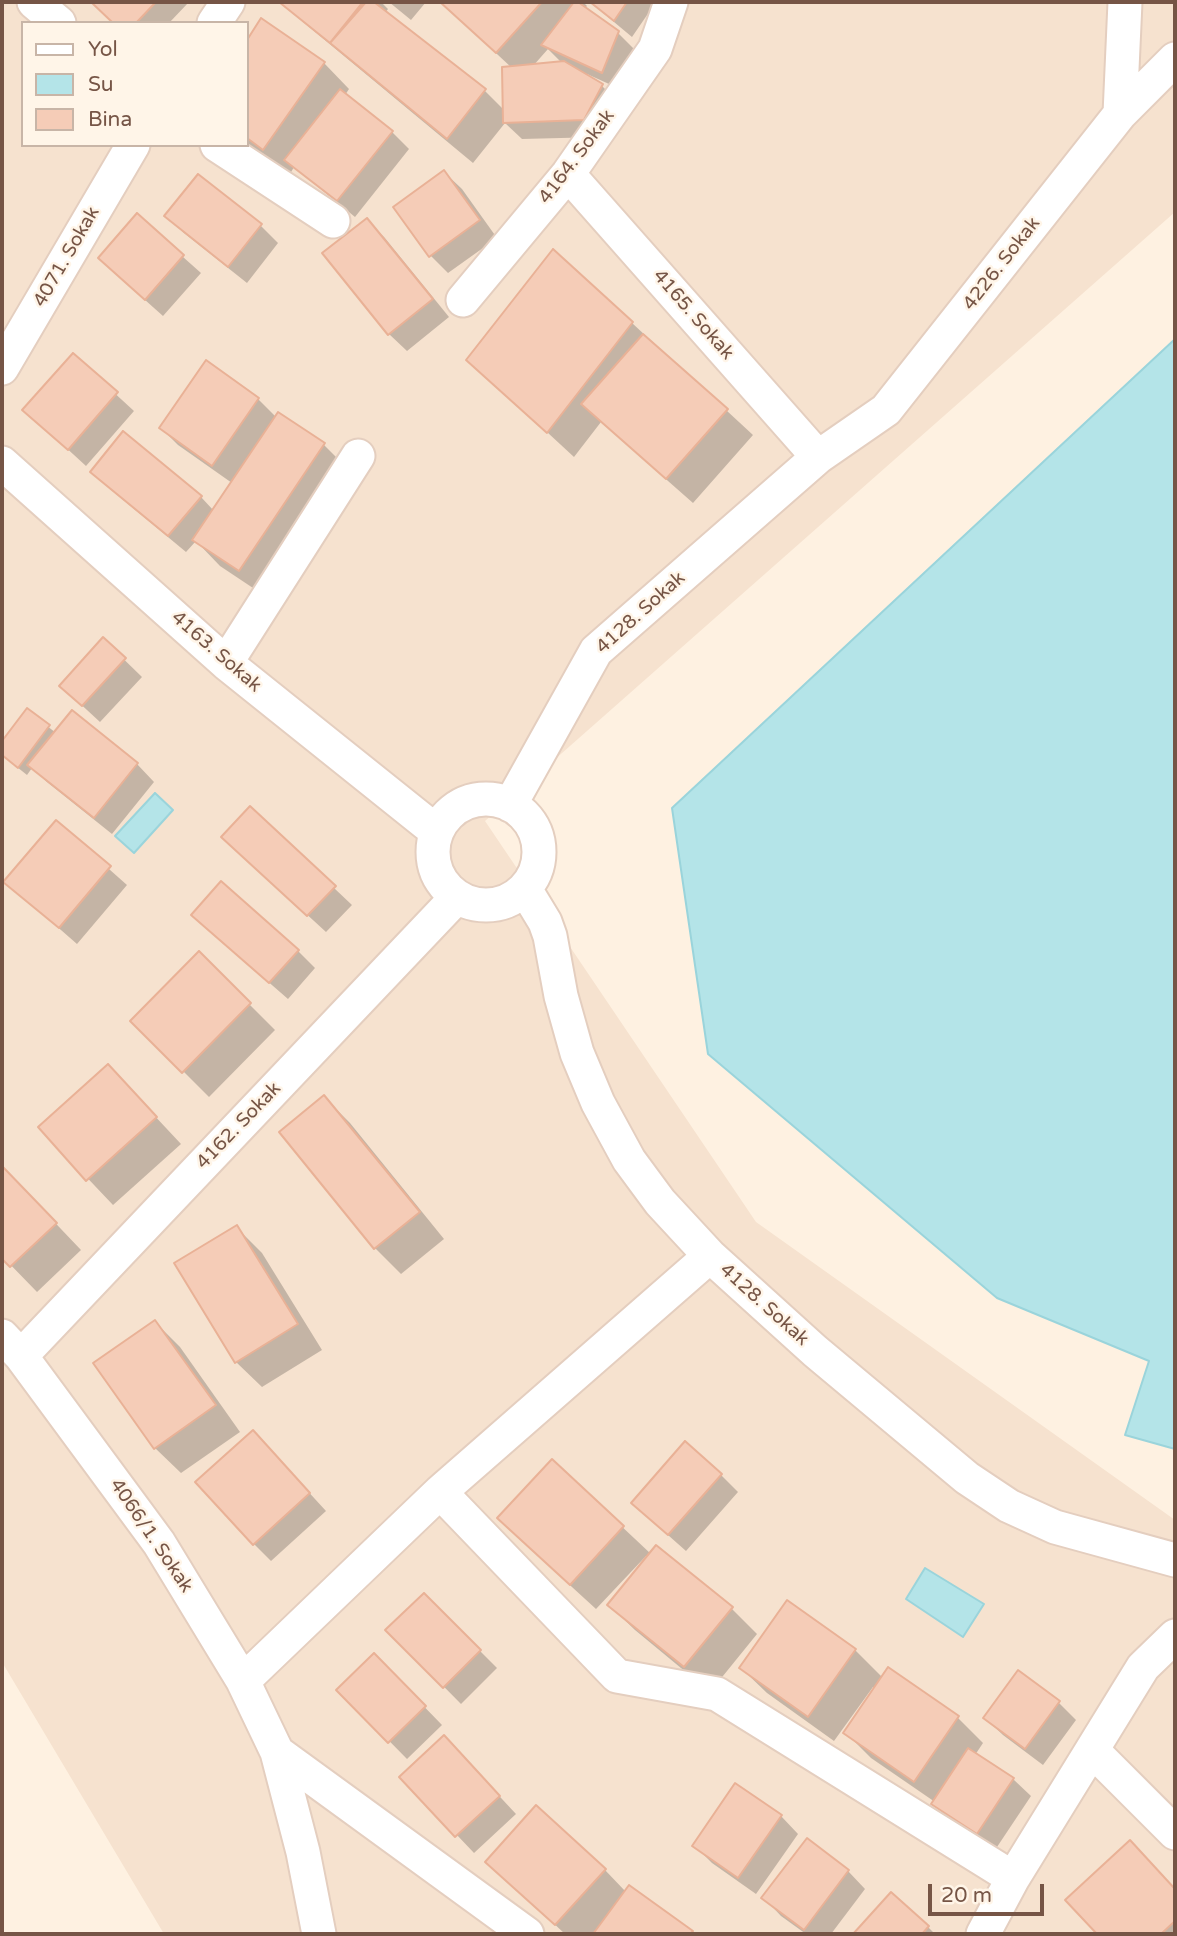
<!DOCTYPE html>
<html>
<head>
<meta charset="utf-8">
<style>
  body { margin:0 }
  #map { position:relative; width:1177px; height:1936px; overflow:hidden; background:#fef1e1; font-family:"Varela Round",sans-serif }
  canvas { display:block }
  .frame { position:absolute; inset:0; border:4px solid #765546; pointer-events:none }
  .legend { position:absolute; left:21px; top:21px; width:228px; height:126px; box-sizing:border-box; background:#fff5e8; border:2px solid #c8b5a7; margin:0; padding:9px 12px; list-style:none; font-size:21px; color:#765546 }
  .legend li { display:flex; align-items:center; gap:14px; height:35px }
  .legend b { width:35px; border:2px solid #c8b5a7 }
  .scale { position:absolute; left:928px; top:1884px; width:116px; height:32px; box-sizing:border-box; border:4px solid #765546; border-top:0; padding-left:9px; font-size:21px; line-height:24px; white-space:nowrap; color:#765546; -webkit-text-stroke:5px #fff5e8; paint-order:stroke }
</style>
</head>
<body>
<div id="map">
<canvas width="1177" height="1936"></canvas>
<div class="frame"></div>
<ul class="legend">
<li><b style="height:9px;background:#fff"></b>Yol</li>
<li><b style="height:19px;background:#b4e4e8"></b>Su</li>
<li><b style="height:19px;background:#f5ccb7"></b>Bina</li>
</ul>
<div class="scale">20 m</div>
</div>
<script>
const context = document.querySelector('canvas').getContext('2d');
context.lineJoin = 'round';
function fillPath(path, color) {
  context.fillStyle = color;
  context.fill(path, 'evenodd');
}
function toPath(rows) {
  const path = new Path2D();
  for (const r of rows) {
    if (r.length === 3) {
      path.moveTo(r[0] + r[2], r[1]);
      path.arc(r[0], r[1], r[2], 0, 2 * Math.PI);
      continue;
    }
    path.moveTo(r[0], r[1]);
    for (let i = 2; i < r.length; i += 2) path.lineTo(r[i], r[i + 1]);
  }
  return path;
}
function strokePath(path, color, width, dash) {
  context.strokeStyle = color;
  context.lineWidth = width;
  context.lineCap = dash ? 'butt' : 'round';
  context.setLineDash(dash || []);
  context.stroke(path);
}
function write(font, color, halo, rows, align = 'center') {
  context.font = font + ' "Varela Round",sans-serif';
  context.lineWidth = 5;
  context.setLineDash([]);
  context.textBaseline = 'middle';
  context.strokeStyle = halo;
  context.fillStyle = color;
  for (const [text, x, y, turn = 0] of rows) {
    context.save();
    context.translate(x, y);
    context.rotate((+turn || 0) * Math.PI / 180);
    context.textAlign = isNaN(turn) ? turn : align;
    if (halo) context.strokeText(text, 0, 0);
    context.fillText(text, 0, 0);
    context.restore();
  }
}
const residential = toPath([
  [2,2,1175,2,1175,212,485,821,756,1222,1175,1520,1175,1934,164,1934,2,1662],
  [23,23,247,23,247,145,23,145]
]);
const water = toPath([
  [1175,339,1175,1449,1125,1435,1149,1361,997,1298,708,1054,672,808,1175,339],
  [155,793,173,810,134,853,115,836,155,793],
  [925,1568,984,1604,963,1637,906,1599,925,1568]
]);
const shadow = toPath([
  [93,2,189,2,169,23,114,23],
  [279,2,381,2,388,9,385,13,484,90,504,110,512,68,441,2,583,2,587,6,584,9,618,33,635,50,620,89,587,74,585,76,601,85,619,103,601,137,522,139,505,123,473,163],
  [548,49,562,63,533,66],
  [389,2,426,2,411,20],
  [590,2,656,2,632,37],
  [262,21,324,63,349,89,345,95,392,132,409,149,355,217,294,167,290,174,247,144,247,43],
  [444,172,462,189,497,238,448,273,431,256],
  [198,176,261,226,278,243,247,283,184,233,166,216],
  [137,216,201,273,163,316,117,275],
  [366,220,384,237,449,317,407,351,389,334,325,254],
  [632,323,753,435,693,503,601,422,574,457,469,360],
  [73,355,134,411,86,466,25,410],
  [258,399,276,417,324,445,349,470,265,596,220,566,196,541,186,552,110,489,92,472,201,497,214,511,232,483,178,445,161,428],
  [103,639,142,677,100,722,61,686],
  [27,710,56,733,137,764,154,782,112,834,47,782,32,768,27,775,2,755,2,744],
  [56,822,127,885,77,944,6,882],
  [241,854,334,888,352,905,326,932],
  [211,932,298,951,315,968,288,999],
  [199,954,275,1030,209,1097,133,1021],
  [108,1066,181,1144,113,1205,40,1128],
  [324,1097,350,1123,444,1239,401,1274,375,1248],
  [2,1167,81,1250,37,1292,2,1256],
  [237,1228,262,1253,322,1350,262,1387,236,1362],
  [155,1322,180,1347,240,1432,181,1473,155,1448],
  [270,1450,326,1511,271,1561,254,1544],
  [552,1461,651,1554,656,1548,732,1609,757,1634,710,1692,635,1630,609,1605,648,1558,646,1556,596,1609,525,1544],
  [721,1475,738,1492,686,1551,651,1520],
  [424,1595,497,1668,461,1704,388,1630],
  [855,1650,883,1678,958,1718,983,1743,975,1755,1013,1779,1031,1796,995,1850,951,1821,933,1804,935,1802,871,1758,845,1732,876,1689,873,1687,834,1741,767,1693,741,1668],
  [374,1655,442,1725,407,1759,339,1690],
  [1019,1672,1059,1703,1076,1720,1043,1765,1003,1735,985,1718],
  [461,1755,516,1814,474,1853,402,1777],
  [781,1816,798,1834,756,1894,712,1863,695,1846],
  [807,1841,848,1871,865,1889,831,1934,806,1934,781,1916,764,1898],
  [488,1862,605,1870,626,1892,693,1934,565,1934],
  [1155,1868,1175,1889,1175,1934,1099,1934,1067,1900],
  [891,1895,928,1927,935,1934,855,1934]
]);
const building = toPath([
  [91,2,156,2,136,23,113,23,91,2],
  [279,2,363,2,330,43,279,2],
  [366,2,374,2,486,89,447,139,330,43,366,2],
  [440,2,542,2,496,53,440,2],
  [574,2,578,2,619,31,602,73,541,45,574,2],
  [590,2,627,2,614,21,590,2],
  [261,18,325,62,263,150,247,138,247,40,261,18],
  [564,61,603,84,584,120,503,123,502,67,564,61],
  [340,89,393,131,337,201,284,160,340,89],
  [444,170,480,220,429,257,393,207,444,170],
  [198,174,262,224,228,267,164,216,198,174],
  [137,213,184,255,145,300,98,258,137,213],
  [367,218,433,299,388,335,322,253,367,218],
  [553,249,633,322,547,433,466,360,553,249],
  [643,334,728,409,666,479,581,404,643,334],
  [73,353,118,392,68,450,22,410,73,353],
  [206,360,259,398,212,466,159,428,206,360],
  [278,412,325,443,239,571,192,540,278,412],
  [123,431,202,496,168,536,90,472,123,431],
  [103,637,126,658,82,706,59,686,103,637],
  [27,708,50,725,18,768,2,755,2,741,27,708],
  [72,710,138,763,94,818,27,765,72,710],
  [250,806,336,886,307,916,221,837,250,806],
  [56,820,111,866,59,928,3,882,56,820],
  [221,881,299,950,269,983,191,915,221,881],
  [199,951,251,1003,182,1073,130,1021,199,951],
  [108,1064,157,1117,86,1181,38,1127,108,1064],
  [324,1095,420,1212,374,1249,279,1132,324,1095],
  [2,1166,57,1223,10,1267,2,1259,2,1166],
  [237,1225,298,1324,235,1363,174,1263,237,1225],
  [155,1320,216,1405,154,1449,93,1363,155,1320],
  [253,1430,310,1493,253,1545,195,1482,253,1430],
  [685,1441,722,1474,668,1535,631,1503,685,1441],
  [552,1459,624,1526,570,1585,497,1518,552,1459],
  [656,1545,733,1607,684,1667,607,1605,656,1545],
  [424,1593,481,1650,443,1688,385,1630,424,1593],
  [787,1600,856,1649,808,1717,739,1668,787,1600],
  [374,1653,426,1706,388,1743,336,1690,374,1653],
  [888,1667,959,1716,914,1782,843,1733,888,1667],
  [1018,1670,1060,1701,1025,1749,983,1718,1018,1670],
  [444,1735,500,1796,455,1837,399,1777,444,1735],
  [968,1748,1014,1778,977,1834,931,1804,968,1748],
  [735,1783,782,1815,738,1878,692,1846,735,1783],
  [536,1805,606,1869,555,1925,485,1862,536,1805],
  [807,1838,849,1870,804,1930,761,1898,807,1838],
  [1130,1840,1175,1889,1175,1921,1161,1934,1097,1934,1065,1900,1130,1840],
  [629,1885,693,1931,690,1934,593,1934,629,1885],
  [891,1892,929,1926,922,1934,853,1934,891,1892]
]);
const street = toPath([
  [34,2,59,23],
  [214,23,228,2],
  [1120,114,1125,2],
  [217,145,333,221],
  [568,174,818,457],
  [463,300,568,174,655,49,671,2],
  [2,368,133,145],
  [2,463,226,663,437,832],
  [226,663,358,456],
  [486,852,53],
  [510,805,596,651,818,457,886,410,1120,114,1175,59],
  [525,889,545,922,550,936,561,996,577,1053,598,1103,629,1160,660,1202,710,1256,815,1351,967,1478,1009,1506,1055,1527,1175,1560],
  [2,1336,21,1356,159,1543,243,1681,277,1752,303,1852,319,1934],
  [21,1356,457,897],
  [440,1492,617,1676,717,1694,1013,1878],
  [243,1681,440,1492,710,1256],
  [1092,1750,1175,1833],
  [277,1752,527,1934],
  [983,1934,1013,1878,1143,1667,1175,1636]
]);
const streetNames = [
  ["4164. Sokak",577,157,-53],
  ["4071. Sokak",67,257,-60],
  ["4226. Sokak",1002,264,-52],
  ["4165. Sokak",693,315,49],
  ["4128. Sokak",641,613,-42],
  ["4163. Sokak",216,652,41],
  ["4162. Sokak",239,1126,-46],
  ["4128. Sokak",764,1305,42],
  ["4066/1. Sokak",151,1536,56]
];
fillPath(residential, '#f6e2cf');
fillPath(water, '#b4e4e8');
strokePath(water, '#9ad4db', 2);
fillPath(shadow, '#0003');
fillPath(building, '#f5ccb7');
strokePath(building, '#e9b196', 2);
strokePath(street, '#e4cebf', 37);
strokePath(street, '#fff', 33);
write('19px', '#765546', '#fff5e8', streetNames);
</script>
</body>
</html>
